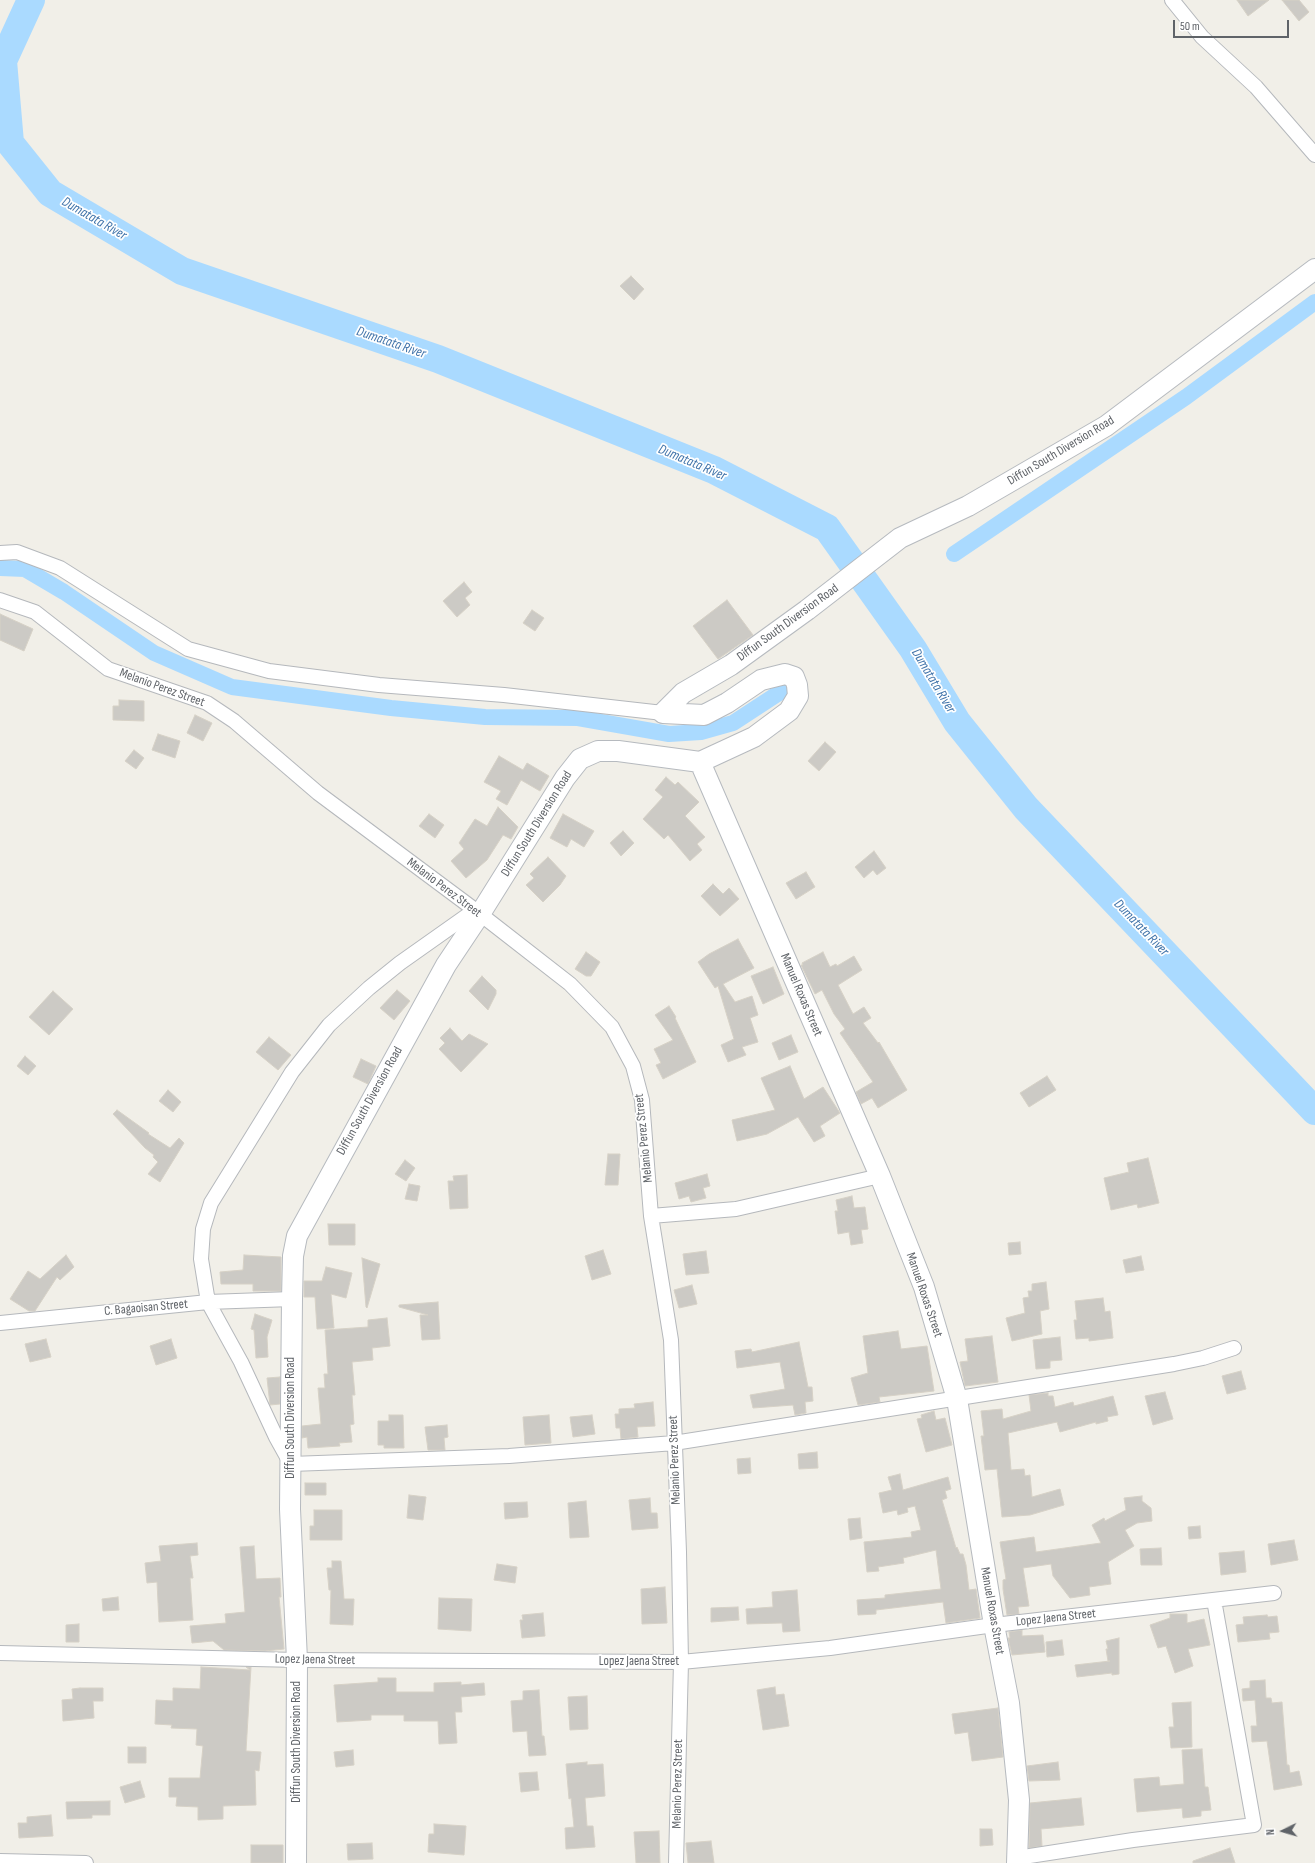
<!DOCTYPE html>
<html>
<head>
<meta charset="utf-8">
<style>
  body { margin:0 }
  #map { position:relative; width:1315px; height:1863px; overflow:hidden; background:#f1efe8; font-family:"Sofia Sans Condensed",sans-serif }
  canvas { display:block }
  .north { position:absolute; left:1263px; top:1811px; width:40px; height:40px; -webkit-text-stroke:3px #fff; paint-order:stroke; rotate:265deg; font-size:11px; font-weight:700; line-height:16px; text-align:center; color:#5f6368 }
  .north::after { content:''; display:block; margin:auto; width:14px; height:18px; background:#5f6368; clip-path:polygon(50% 0,100% 100%,50% 72%,0 100%) }
  .scale { position:absolute; left:1173px; top:20px; width:116px; height:18px; box-sizing:border-box; border:2px solid #5f6368; border-top:0; padding-left:5px; font-size:12px; line-height:14px; white-space:nowrap; color:#5f6368; -webkit-text-stroke:3px #fff; paint-order:stroke }
</style>
</head>
<body>
<div id="map">
<canvas width="1315" height="1863"></canvas>
<div class="north">N</div>
<div class="scale">50 m</div>
</div>
<script>
const context = document.querySelector('canvas').getContext('2d');
context.lineJoin = 'round';
function toPath(rows) {
  const path = new Path2D();
  for (const r of rows) {
    path.moveTo(r[0], r[1]);
    for (let i = 2; i < r.length; i += 2) path.lineTo(r[i], r[i + 1]);
  }
  return path;
}
function strokePath(path, color, width, dash) {
  context.strokeStyle = color;
  context.lineWidth = width;
  context.lineCap = dash ? 'butt' : 'round';
  context.setLineDash(dash || []);
  context.stroke(path);
}
function fillPath(path, color) {
  context.fillStyle = color;
  context.fill(path, 'evenodd');
}
function write(font, color, halo, rows, align = 'center') {
  context.font = font + ' "Sofia Sans Condensed",sans-serif';
  context.lineWidth = 3.5;
  context.setLineDash([]);
  context.textBaseline = 'middle';
  context.strokeStyle = halo;
  context.fillStyle = color;
  for (const [text, x, y, turn = 0] of rows) {
    context.save();
    context.translate(x, y);
    context.rotate((+turn || 0) * Math.PI / 180);
    context.textAlign = isNaN(turn) ? turn : align;
    if (halo) context.strokeText(text, 0, 0);
    context.fillText(text, 0, 0);
    context.restore();
  }
}
const canal = toPath([
  [954,554,1186,397,1315,302],
  [0,568,25,569,64,592,154,653,232,687,391,708,485,717,578,718,669,734,701,732,733,723,785,689]
]);
const river = toPath([
  [31,0,3,61,10,143,50,193,182,271,438,359,714,470,827,528,913,649,957,722,1026,808,1315,1111]
]);
const building = toPath([
  [1237,0,1269,0,1248,16,1237,0],
  [1282,0,1299,0,1309,12,1299,21,1282,0],
  [631,276,644,289,634,300,620,286,631,276],
  [464,582,472,592,465,598,470,605,457,617,443,601,464,582],
  [727,600,753,635,718,659,693,626,727,600],
  [532,610,544,618,535,631,523,623,532,610],
  [0,614,33,629,24,651,0,640,0,614],
  [119,700,144,701,144,721,113,720,113,706,119,706,119,700],
  [195,715,212,723,203,741,187,733,195,715],
  [158,734,180,741,175,758,152,750,158,734],
  [825,742,836,752,819,771,808,761,825,742],
  [134,750,144,758,136,769,125,761,134,750],
  [499,756,523,770,527,763,549,776,540,791,521,780,507,805,496,799,501,791,484,782,499,756],
  [666,777,675,785,678,782,699,802,685,816,705,837,697,844,702,850,690,861,668,835,664,839,643,819,663,797,655,790,666,777],
  [498,807,518,827,511,839,503,835,487,860,466,878,451,861,464,849,459,843,475,819,487,826,498,807],
  [429,814,444,825,435,838,419,826,429,814],
  [563,814,594,831,584,847,571,839,567,847,550,838,563,814],
  [623,831,634,843,621,856,610,843,623,831],
  [874,851,886,868,877,875,873,870,864,878,855,867,874,851],
  [548,857,566,876,560,885,543,902,526,885,534,878,530,874,548,857],
  [806,872,815,887,796,899,786,883,806,872],
  [713,884,723,894,729,888,739,899,720,916,701,896,713,884],
  [738,939,754,968,723,984,735,1002,752,996,758,1015,750,1018,758,1042,742,1047,746,1055,728,1062,721,1045,734,1039,718,986,715,988,698,962,709,954,738,939],
  [586,952,600,962,591,976,586,976,575,969,586,952],
  [823,952,830,967,836,964,837,966,854,956,862,970,838,985,853,1014,864,1007,871,1018,863,1023,878,1043,879,1042,907,1090,878,1108,872,1098,861,1104,856,1092,873,1082,840,1033,845,1029,834,1014,822,990,815,994,801,965,803,965,802,963,823,952],
  [773,967,784,994,763,1004,751,976,773,967],
  [482,976,496,990,496,994,488,1010,469,991,482,976],
  [397,990,410,1001,394,1020,380,1008,397,990],
  [53,991,73,1009,49,1035,29,1017,53,991],
  [669,1006,676,1017,675,1018,696,1062,663,1079,656,1065,661,1063,654,1049,673,1040,655,1015,669,1006],
  [450,1028,462,1041,469,1034,488,1044,461,1072,439,1049,445,1043,440,1038,450,1028],
  [791,1035,798,1052,779,1060,772,1043,791,1035],
  [269,1037,291,1055,278,1070,256,1052,269,1037],
  [25,1056,36,1066,28,1075,17,1066,25,1056],
  [361,1059,376,1066,368,1084,353,1077,361,1059],
  [790,1066,804,1099,823,1087,840,1113,820,1126,825,1136,814,1142,798,1117,767,1134,737,1141,732,1120,775,1110,761,1078,790,1066],
  [1047,1076,1056,1090,1029,1107,1020,1093,1047,1076],
  [168,1090,181,1102,173,1112,159,1101,168,1090],
  [117,1110,149,1133,148,1134,170,1148,179,1138,184,1143,160,1182,148,1174,158,1162,153,1157,154,1155,145,1148,113,1114,117,1110],
  [608,1154,620,1154,618,1185,605,1185,608,1154],
  [1148,1158,1159,1203,1138,1208,1137,1204,1111,1210,1104,1178,1129,1172,1127,1163,1148,1158],
  [405,1160,415,1168,406,1181,395,1174,405,1160],
  [707,1174,710,1186,703,1188,706,1198,691,1202,689,1196,679,1199,675,1183,707,1174],
  [467,1175,468,1208,450,1209,448,1181,454,1181,453,1176,467,1175],
  [409,1184,420,1186,417,1201,405,1199,409,1184],
  [852,1196,854,1208,865,1207,868,1229,861,1230,863,1243,851,1245,849,1232,838,1234,835,1211,838,1211,836,1200,852,1196],
  [328,1224,355,1224,355,1245,329,1245,328,1224],
  [1020,1242,1021,1254,1009,1255,1008,1243,1020,1242],
  [603,1250,611,1274,592,1280,585,1256,603,1250],
  [706,1251,709,1273,686,1275,683,1254,706,1251],
  [66,1255,74,1267,60,1280,57,1277,35,1311,29,1311,10,1299,28,1271,40,1279,66,1255],
  [244,1255,281,1257,281,1291,253,1291,253,1284,221,1284,220,1272,243,1270,244,1255],
  [1141,1256,1144,1270,1126,1273,1123,1260,1141,1256],
  [362,1258,380,1264,367,1308,366,1307,362,1258],
  [326,1267,352,1273,346,1298,331,1294,334,1328,317,1329,315,1297,304,1297,304,1281,322,1281,326,1267],
  [1046,1282,1049,1309,1040,1311,1042,1334,1012,1341,1006,1318,1025,1313,1023,1298,1029,1297,1028,1291,1032,1291,1032,1284,1046,1282],
  [692,1285,697,1304,679,1308,674,1290,692,1285],
  [1103,1298,1105,1312,1110,1311,1113,1338,1089,1341,1089,1338,1076,1339,1074,1320,1077,1320,1075,1301,1103,1298],
  [438,1302,440,1339,422,1340,420,1315,428,1315,399,1307,399,1305,438,1302],
  [255,1314,272,1320,267,1337,268,1357,256,1358,254,1330,251,1329,255,1314],
  [387,1318,390,1346,372,1348,373,1360,352,1362,355,1395,352,1395,354,1424,350,1425,352,1442,339,1443,340,1446,308,1448,307,1437,302,1438,302,1426,321,1424,318,1388,325,1388,324,1374,328,1374,325,1330,368,1327,368,1320,387,1318],
  [898,1331,901,1349,927,1346,934,1391,879,1397,880,1402,858,1405,851,1378,868,1373,863,1336,898,1331],
  [992,1336,998,1382,965,1386,960,1362,968,1361,965,1339,992,1336],
  [1060,1337,1062,1360,1050,1361,1050,1368,1036,1369,1033,1340,1060,1337],
  [46,1339,51,1357,30,1362,25,1344,46,1339],
  [171,1339,177,1358,156,1365,150,1346,171,1339],
  [799,1342,808,1387,812,1387,813,1401,805,1402,806,1413,795,1415,793,1405,753,1408,750,1395,785,1389,780,1362,737,1368,735,1351,751,1349,752,1352,799,1342],
  [1241,1371,1246,1389,1227,1394,1222,1376,1241,1371],
  [280,1377,280,1404,270,1405,267,1378,280,1377],
  [1165,1392,1173,1419,1153,1425,1145,1396,1165,1392],
  [1048,1393,1048,1396,1053,1396,1055,1407,1073,1402,1074,1406,1113,1396,1118,1415,1107,1417,1108,1421,1096,1424,1096,1422,1060,1432,1057,1422,1008,1433,1011,1470,1024,1469,1025,1476,1030,1475,1032,1497,1060,1489,1064,1505,1030,1515,1002,1517,997,1469,985,1470,981,1436,984,1436,981,1411,1002,1409,1003,1419,1031,1411,1029,1395,1048,1393],
  [653,1402,655,1426,637,1427,638,1437,621,1439,620,1428,616,1428,615,1414,619,1414,619,1409,635,1408,634,1404,653,1402],
  [934,1411,936,1420,945,1418,952,1445,926,1452,917,1419,922,1418,921,1415,934,1411],
  [389,1415,403,1415,404,1448,384,1448,384,1445,378,1445,378,1421,389,1421,389,1415],
  [549,1415,551,1443,525,1445,523,1417,549,1415],
  [592,1415,595,1434,573,1437,570,1417,592,1415],
  [447,1425,448,1437,444,1438,445,1450,428,1450,425,1427,447,1425],
  [817,1452,818,1468,799,1469,798,1454,817,1452],
  [750,1458,751,1473,738,1474,737,1459,750,1458],
  [900,1474,903,1490,948,1477,951,1489,945,1491,947,1498,942,1500,956,1548,957,1547,960,1554,963,1554,966,1565,969,1590,976,1589,980,1618,946,1623,943,1602,876,1610,876,1614,858,1615,857,1600,885,1598,885,1595,941,1589,936,1550,903,1558,904,1563,878,1567,879,1571,867,1572,864,1542,912,1537,911,1532,921,1530,915,1506,907,1508,908,1512,898,1515,897,1510,883,1513,879,1493,892,1490,888,1477,900,1474],
  [305,1483,326,1483,326,1495,305,1495,305,1483],
  [409,1495,426,1497,423,1520,407,1518,409,1495],
  [1142,1496,1142,1501,1151,1508,1152,1521,1137,1523,1125,1530,1134,1546,1108,1562,1111,1584,1089,1587,1090,1595,1070,1598,1053,1576,1051,1564,1023,1568,1029,1606,1018,1607,1019,1614,1007,1615,1003,1589,1003,1580,1006,1579,1000,1542,1034,1537,1036,1552,1101,1543,1092,1525,1104,1518,1105,1521,1126,1510,1124,1498,1142,1496],
  [650,1498,651,1513,657,1513,658,1528,632,1530,629,1500,650,1498],
  [586,1501,589,1537,570,1538,568,1503,586,1501],
  [527,1502,528,1517,505,1519,504,1503,527,1502],
  [314,1510,342,1510,342,1540,310,1540,310,1526,314,1526,314,1510],
  [860,1518,862,1538,850,1540,848,1519,860,1518],
  [1200,1526,1201,1538,1189,1539,1188,1527,1200,1526],
  [1294,1540,1298,1560,1271,1565,1268,1544,1294,1540],
  [197,1543,198,1555,190,1556,193,1578,190,1578,193,1620,159,1622,157,1582,147,1583,145,1563,161,1561,159,1546,197,1543],
  [254,1546,256,1579,280,1578,281,1597,279,1597,284,1649,265,1651,224,1650,213,1641,192,1643,190,1626,226,1623,225,1614,245,1612,240,1547,254,1546],
  [1161,1548,1162,1565,1141,1565,1140,1549,1161,1548],
  [1244,1551,1246,1572,1221,1575,1219,1553,1244,1551],
  [332,1561,341,1561,344,1599,354,1599,353,1625,330,1624,331,1590,329,1590,327,1568,332,1568,332,1561],
  [497,1564,517,1567,515,1583,494,1580,497,1564],
  [665,1587,667,1623,642,1624,641,1589,665,1587],
  [797,1590,800,1631,783,1632,782,1623,747,1624,746,1609,773,1607,772,1592,797,1590],
  [118,1597,119,1610,103,1611,102,1599,118,1597],
  [439,1598,472,1599,471,1631,438,1629,439,1598],
  [738,1607,739,1620,711,1622,711,1608,738,1607],
  [543,1613,545,1636,522,1638,520,1620,523,1620,522,1615,543,1613],
  [1170,1614,1187,1614,1187,1623,1204,1619,1210,1645,1188,1649,1193,1666,1175,1673,1166,1646,1158,1648,1150,1625,1170,1618,1170,1614],
  [1267,1615,1268,1617,1277,1616,1279,1632,1269,1633,1270,1639,1238,1642,1236,1625,1244,1624,1243,1617,1267,1615],
  [79,1624,79,1642,66,1642,66,1625,79,1624],
  [1022,1630,1022,1636,1043,1635,1045,1652,1012,1655,1008,1638,1010,1638,1009,1632,1022,1630],
  [1119,1638,1119,1674,1112,1675,1112,1673,1077,1677,1075,1665,1110,1661,1108,1661,1106,1649,1108,1649,1106,1641,1119,1638],
  [1062,1640,1064,1655,1047,1657,1046,1642,1062,1640],
  [201,1667,250,1670,246,1667,251,1667,246,1751,261,1752,259,1771,255,1770,256,1805,223,1806,223,1819,198,1820,198,1807,176,1806,177,1797,169,1797,169,1778,200,1778,203,1746,196,1745,197,1729,171,1728,172,1725,155,1724,156,1700,173,1701,173,1688,200,1689,201,1667],
  [378,1678,396,1678,396,1692,434,1692,434,1683,461,1682,461,1685,484,1683,485,1695,461,1697,462,1712,455,1712,457,1743,439,1744,438,1721,404,1721,404,1715,371,1715,371,1720,337,1722,334,1685,378,1682,378,1678],
  [1265,1680,1266,1698,1271,1698,1272,1703,1282,1702,1287,1765,1289,1765,1290,1773,1299,1771,1302,1785,1274,1790,1267,1741,1252,1742,1251,1726,1257,1726,1255,1700,1243,1701,1242,1689,1250,1688,1250,1681,1265,1680],
  [775,1687,776,1695,784,1694,789,1726,763,1730,757,1690,775,1687],
  [80,1688,103,1688,103,1701,93,1701,94,1718,63,1721,62,1700,73,1699,72,1689,80,1688],
  [539,1690,542,1736,544,1736,546,1755,529,1756,527,1731,513,1732,511,1701,523,1700,523,1691,539,1690],
  [587,1696,588,1729,570,1730,568,1697,587,1696],
  [1191,1702,1192,1747,1171,1748,1169,1727,1174,1727,1172,1703,1191,1702],
  [998,1708,1003,1757,972,1761,968,1732,955,1734,952,1714,998,1708],
  [128,1747,146,1747,146,1763,128,1763,128,1747],
  [1202,1749,1205,1787,1208,1787,1211,1810,1201,1811,1201,1816,1183,1818,1182,1808,1137,1812,1134,1779,1159,1777,1160,1786,1184,1784,1182,1750,1202,1749],
  [353,1750,354,1765,336,1767,334,1752,353,1750],
  [587,1762,587,1765,603,1764,605,1796,585,1798,587,1826,593,1826,595,1847,566,1849,565,1828,574,1827,571,1798,569,1799,566,1764,587,1762],
  [1058,1762,1060,1780,1029,1781,1027,1766,1058,1762],
  [537,1772,539,1790,521,1792,519,1773,537,1772],
  [140,1781,145,1797,125,1803,120,1787,140,1781],
  [1081,1798,1084,1825,1041,1829,1042,1846,1029,1848,1030,1803,1081,1798],
  [110,1801,110,1815,92,1815,92,1818,67,1819,66,1802,110,1801],
  [51,1815,53,1836,19,1838,18,1823,27,1823,27,1817,51,1815],
  [434,1824,466,1826,464,1855,428,1852,429,1834,434,1834,434,1824],
  [980,1829,992,1829,993,1845,980,1846,980,1829],
  [659,1831,660,1863,636,1863,634,1832,659,1831],
  [711,1841,714,1863,688,1863,686,1843,711,1841],
  [372,1843,373,1859,348,1860,347,1844,372,1843],
  [251,1845,283,1845,283,1863,251,1863,251,1845],
  [1230,1848,1235,1863,1193,1863,1193,1861,1230,1848]
]);
const street = toPath([
  [1172,0,1202,37,1256,87,1315,155],
  [0,553,17,552,60,568,188,649,269,671,379,685,504,695,663,713],
  [0,600,35,612,108,669,207,703,234,721,318,793,475,910,570,984,612,1027,633,1066,642,1100,651,1216,671,1340,679,1552,681,1662,676,1863],
  [475,910,400,963,369,988,329,1025,292,1072,211,1203,203,1229,201,1259,208,1302,241,1362,276,1437,291,1464,509,1456,674,1443,1174,1364,1203,1358,1234,1348],
  [651,1216,736,1209,880,1176],
  [0,1323,208,1302,292,1299],
  [0,1653,297,1660,681,1662,830,1648,994,1625,1274,1593],
  [1017,1858,1133,1840,1254,1825,1214,1600],
  [0,1861,86,1863]
]);
const secondary = toPath([
  [700,762,880,1176,924,1287,957,1399,994,1625,1009,1703,1019,1800,1017,1863],
  [296,1863,297,1660,290,1509,292,1299,293,1256,297,1236,446,965,480,914,565,778,580,759,598,751,618,751,700,762,754,737,789,711,798,696,797,685,794,677,785,674,761,680,727,703,704,715,663,713,683,693,731,665,807,610,900,538,968,506,1106,426,1315,269]
]);
const streetNames = [
  ["Diffun South Diversion Road",1061,451,-31],
  ["Diffun South Diversion Road",788,623,-36],
  ["Melanio Perez Street",162,688,20],
  ["Diffun South Diversion Road",537,824,-58],
  ["Melanio Perez Street",444,888,37],
  ["Manuel Roxas Street",801,995,67],
  ["Diffun South Diversion Road",370,1101,-61],
  ["Melanio Perez Street",644,1138,-96],
  ["Manuel Roxas Street",924,1295,71],
  ["C. Bagaoisan Street",146,1308,-5],
  ["Diffun South Diversion Road",291,1418,-90],
  ["Melanio Perez Street",675,1460,-92],
  ["Manuel Roxas Street",992,1611,80],
  ["Lopez Jaena Street",1056,1618,-6],
  ["Lopez Jaena Street",315,1660,1],
  ["Lopez Jaena Street",639,1662],
  ["Diffun South Diversion Road",297,1742,-90],
  ["Melanio Perez Street",678,1784,-89]
];
const waterNames = [
  ["Dumatata River",94,219,30],
  ["Dumatata River",391,343,19],
  ["Dumatata River",692,463,23],
  ["Dumatata River",933,681,59],
  ["Dumatata River",1141,928,46]
];
strokePath(canal, '#aadaff', 16);
strokePath(river, '#aadaff', 28);
fillPath(building, '#cccac5');
strokePath(building, '#d6d1c6', 1);
strokePath(street, '#b5b8bc', 16);
strokePath(secondary, '#b6babf', 22);
strokePath(street, '#fff', 14);
strokePath(secondary, '#fff', 20);
write('13px', '#5f6368', '#fff', streetNames);
write('italic 14px', '#4174aa', '#fff', waterNames);
</script>
</body>
</html>
